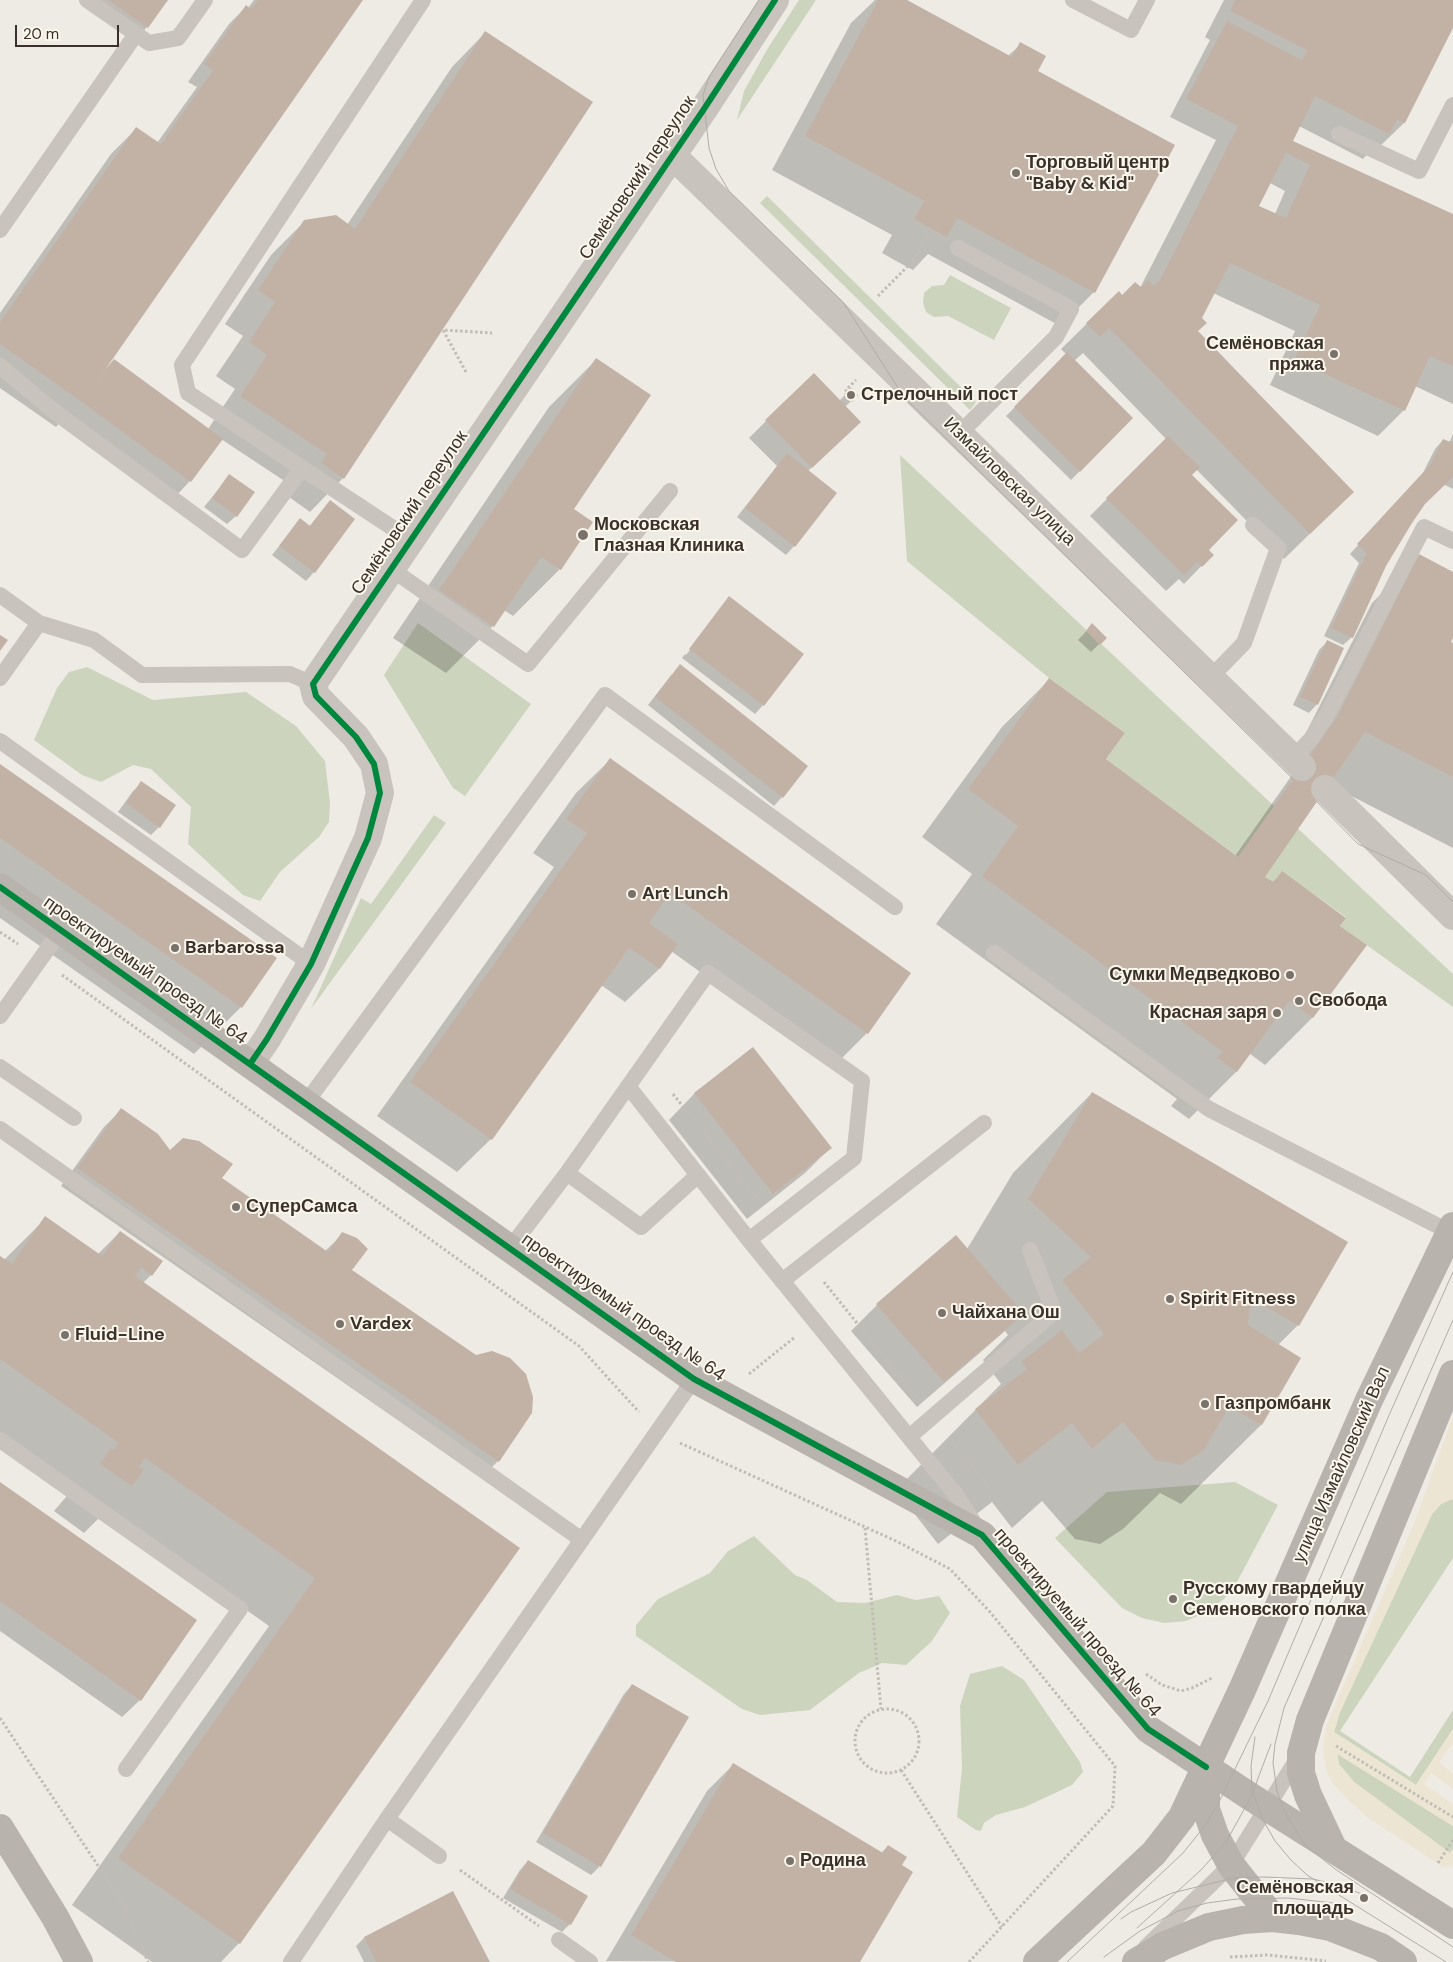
<!DOCTYPE html>
<html>
<head>
<meta charset="utf-8">
<style>
  body { margin:0 }
  #map { position:relative; width:1453px; height:1962px; overflow:hidden; background:#eeebe4; font-family:"DM Sans",sans-serif }
  canvas { display:block }
  .scale { position:absolute; left:15px; top:25px; width:104px; height:22px; box-sizing:border-box; border:2px solid #39312a; border-top:0; padding-left:6px; font-size:15px; line-height:18px; white-space:nowrap; color:#39312a; -webkit-text-stroke:4px #faf6ec; paint-order:stroke }
</style>
</head>
<body>
<div id="map">
<canvas width="1453" height="1962"></canvas>
<div class="scale">20 m</div>
</div>
<script>
const context = document.querySelector('canvas').getContext('2d');
context.lineJoin = 'round';
function fillPath(path, color) {
  context.fillStyle = color;
  context.fill(path, 'evenodd');
}
function toPath(rows) {
  const path = new Path2D();
  for (const r of rows) {
    if (r.length === 3) {
      path.moveTo(r[0] + r[2], r[1]);
      path.arc(r[0], r[1], r[2], 0, 2 * Math.PI);
      continue;
    }
    path.moveTo(r[0], r[1]);
    for (let i = 2; i < r.length; i += 2) path.lineTo(r[i], r[i + 1]);
  }
  return path;
}
function strokePath(path, color, width, dash) {
  context.strokeStyle = color;
  context.lineWidth = width;
  context.lineCap = dash ? 'butt' : 'round';
  context.setLineDash(dash || []);
  context.stroke(path);
}
function write(font, color, halo, rows, align = 'center') {
  context.font = font + ' "DM Sans",sans-serif';
  context.lineWidth = 4;
  context.setLineDash([]);
  context.textBaseline = 'middle';
  context.strokeStyle = halo;
  context.fillStyle = color;
  for (const [text, x, y, turn = 0] of rows) {
    context.save();
    context.translate(x, y);
    context.rotate((+turn || 0) * Math.PI / 180);
    context.textAlign = isNaN(turn) ? turn : align;
    if (halo) context.strokeText(text, 0, 0);
    context.fillText(text, 0, 0);
    context.restore();
  }
}
const green = toPath([
  [799,0,816,0,737,120,744,91,768,48],
  [767,196,976,402,970,410,760,203],
  [950,275,1011,308,994,340,948,316,934,317,926,312,923,303,924,293,932,286,944,285],
  [900,455,1453,974,1453,1007,1340,926,1346,917,1282,872,1274,882,1265,877,1106,759,1125,733,1049,678,907,561],
  [418,623,531,704,465,796,453,788,384,675],
  [87,667,153,700,246,692,296,726,325,761,330,803,329,822,319,837,280,872,260,901,243,895,188,844,191,807,151,769,133,765,101,782,82,775,34,740,57,688,69,672],
  [434,815,446,823,311,1009,361,898,371,904],
  [1235,1482,1278,1505,1238,1580,1225,1598,1207,1612,1186,1621,1164,1623,1142,1618,1122,1608,1055,1538,1107,1492],
  [1450,1500,1453,1500,1453,1558,1340,1731,1410,1777,1453,1710,1453,1729,1416,1785,1334,1732,1340,1712,1432,1514,1441,1504],
  [754,1536,795,1575,807,1580,837,1602,865,1603,897,1595,916,1600,939,1596,950,1613,932,1641,906,1665,882,1663,859,1673,810,1710,760,1715,742,1709,636,1636,636,1625,658,1599,710,1573,728,1551],
  [1002,1666,1024,1680,1080,1762,1083,1772,1072,1785,1025,1807,996,1815,984,1823,981,1831,976,1830,957,1817,962,1768,960,1706,970,1674],
  [1337,1753,1453,1826,1453,1849,1450,1853,1354,1782,1339,1764]
]);
const plaza = toPath([
  [1453,1416,1453,1500,1449,1500,1441,1504,1432,1514,1340,1712,1334,1732,1416,1785,1453,1729,1453,1742,1439,1763,1453,1773,1453,1789,1431,1773,1424,1784,1453,1804,1453,1826,1337,1754,1339,1764,1354,1782,1450,1853,1453,1849,1453,1866,1443,1867,1368,1818,1346,1798,1332,1783,1325,1767,1323,1749,1326,1726,1415,1521]
]);
const shadow = toPath([
  [88,0,167,0,147,27,139,36],
  [254,0,362,0,105,369,114,360,208,429,235,389,216,376,243,336,225,324,271,255,305,221,347,225,452,67,485,33,343,478,310,512,289,497,295,488,221,439,190,481,173,499,64,418,56,427,0,388,0,313,111,154,136,129,157,143,197,87,188,82,229,24,246,7,248,8],
  [875,0,904,0,1008,56,1021,44,1037,71,1173,145,1094,292,1060,326,928,254,913,270,898,262,882,253,892,235,772,170,851,23],
  [1224,0,1453,0,1453,25,1404,123,1378,148,1374,147,1363,159,1299,126,1289,146,1453,216,1453,404,1415,386,1404,410,1378,436,1270,385,1295,331,1213,293,1200,318,1196,332,1327,517,1284,559,1196,469,1191,475,1207,550,1212,555,1184,584,1179,579,1166,591,1090,516,1166,439,1083,353,1074,361,1132,418,1071,480,1006,416,1067,355,1061,349,1119,292,1122,296,1140,288,1216,140,1170,117,1210,40,1205,37],
  [1270,183,1285,191,1275,214,1256,211],
  [596,360,572,510,591,523,560,569,513,616,504,610,493,626,446,673,393,638,549,407],
  [851,389,857,395,845,407,842,439,808,471,794,546,786,555,737,517,777,466,749,438,766,421,839,401],
  [1453,434,1453,489,1443,484,1424,503,1385,565,1352,637,1343,645,1324,636,1359,563,1350,554,1422,475,1435,449,1443,440,1449,443],
  [230,475,236,516,227,524,204,507],
  [330,501,314,572,306,581,272,555,300,520,309,527],
  [1419,556,1453,573,1453,635,1449,642,1453,644,1453,848,1328,784,1263,877,1273,882,1282,873,1339,926,1312,1018,1265,1065,1249,1053,1236,1072,1189,1119,1171,1106,1177,1099,936,924,972,874,922,837,1002,727,1049,680,1104,760,1235,856,1297,768,1290,764,1372,603],
  [724,605,763,705,755,714,682,658,685,654,686,655],
  [1092,625,1105,638,1091,652,1078,640],
  [1327,642,1317,704,1309,713,1293,705,1319,650],
  [672,674,782,797,774,806,648,705],
  [610,760,910,974,867,1033,833,1067,671,951,659,969,625,1002,601,985,491,1139,457,1172,377,1116,554,867,533,853,576,793],
  [0,765,241,1007,194,1054,0,918],
  [142,783,159,827,151,835,118,812,133,791],
  [752,1048,830,1148,805,1173,747,1219,669,1120,694,1094],
  [1092,1093,1298,1325,1278,1345,1300,1358,1261,1425,1181,1504,1160,1493,1123,1529,1100,1544,1075,1539,1042,1501,1012,1528,992,1502,938,1544,896,1490,1001,1384,983,1360,1008,1335,1005,1331,917,1407,851,1331,877,1305,967,1249,1013,1173],
  [121,1110,169,1152,220,1179,325,1251,343,1234,350,1270,498,1461,481,1478,61,1186,104,1127],
  [46,1218,98,1254,120,1232,151,1275,143,1283,518,1549,239,1943,221,1962,152,1962,72,1905,269,1626,106,1511,84,1533,54,1511,72,1490,0,1439,0,1257,4,1260],
  [0,1483,140,1700,122,1717,0,1631],
  [632,1685,687,1718,600,1866,591,1875,536,1842,624,1694],
  [733,1765,881,1853,888,1846,858,1962,606,1961,707,1791],
  [528,1861,570,1924,562,1932,503,1898,520,1870],
  [453,1893,489,1962,364,1962,356,1946,364,1938]
]);
const building = toPath([
  [108,0,168,0,148,28],
  [258,0,363,0,98,380,114,359,223,439,191,482,82,402,0,344,0,322,136,127,161,144,213,70,204,64,246,5,251,9],
  [878,0,907,0,1012,57,1020,42,1046,56,1038,71,1175,145,1095,293,957,218,947,237,932,229,914,219,924,201,805,136],
  [1235,0,1453,0,1453,28,1405,123,1397,120,1389,134,1315,96,1293,141,1453,214,1453,366,1430,356,1405,411,1294,360,1320,305,1230,263,1202,318,1207,323,1198,331,1354,492,1310,534,1109,328,1100,337,1086,323,1119,291,1122,295,1135,282,1141,287,1148,280,1154,286,1160,280,1238,126,1186,99,1227,21,1302,60,1307,50,1230,11],
  [1286,153,1310,165,1286,218,1259,206],
  [485,31,593,102,344,479,321,463,327,454,240,396,267,355,249,342,275,302,258,290,304,220,336,215,355,229],
  [1067,352,1133,418,1080,472,1014,407],
  [596,358,651,395,574,509,593,522,561,570,541,557,494,627,439,590],
  [814,373,861,422,812,468,765,420],
  [851,388,858,395,852,402,844,394],
  [1168,436,1200,467,1192,475,1238,520,1209,550,1214,555,1202,567,1197,562,1184,575,1106,498],
  [1443,439,1453,443,1453,477,1425,504,1412,523,1386,566,1353,638,1331,628,1365,556,1367,554,1357,544,1430,465],
  [787,453,837,493,795,547,745,508],
  [229,474,255,492,237,517,212,498],
  [330,500,355,519,315,573,279,546,300,518,310,526],
  [1419,554,1453,572,1453,638,1451,642,1453,643,1453,777,1365,732,1265,877,1274,882,1282,871,1346,918,1340,926,1367,945,1313,1018,1289,1001,1237,1072,1217,1058,1223,1052,982,876,1018,826,968,789,1049,678,1125,733,1106,759,1238,857,1337,717],
  [729,596,804,654,764,706,689,649],
  [1092,623,1107,638,1100,645,1086,631],
  [0,635,8,640,0,651],
  [1327,640,1344,648,1318,705,1300,697],
  [680,664,808,766,783,798,655,697],
  [610,758,911,973,868,1034,670,893,649,923,678,944,662,966,660,969,629,948,492,1140,410,1082,587,833,566,819],
  [0,764,277,958,242,1008,0,838],
  [141,781,176,805,160,828,126,803],
  [753,1047,832,1148,773,1194,694,1093],
  [1092,1092,1348,1242,1299,1326,1255,1300,1249,1310,1248,1325,1301,1358,1262,1425,1229,1407,1204,1450,1181,1465,1155,1460,1123,1422,1092,1449,1072,1423,1018,1465,975,1409,1027,1369,1021,1362,1062,1330,1079,1353,1104,1334,1062,1280,1091,1257,1028,1199],
  [121,1108,158,1134,170,1150,183,1138,199,1141,233,1164,222,1178,328,1252,342,1232,357,1238,368,1249,352,1270,476,1355,492,1351,510,1358,526,1374,533,1397,532,1413,499,1462,77,1168],
  [45,1216,102,1256,120,1231,163,1261,152,1276,141,1267,135,1276,520,1548,240,1944,118,1858,315,1578,145,1458,139,1467,144,1470,132,1486,100,1464,111,1448,114,1450,119,1443,0,1359,0,1256,12,1264],
  [956,1235,1024,1314,944,1382,876,1304],
  [0,1482,197,1620,141,1701,0,1601],
  [632,1684,689,1717,601,1867,543,1833],
  [733,1763,883,1853,888,1845,907,1857,902,1865,913,1872,860,1962,676,1962,631,1935],
  [528,1860,588,1896,571,1925,510,1889],
  [453,1891,490,1962,376,1962,364,1937]
]);
const path = toPath([
  [878,296,915,259,932,229],
  [466,372,443,330,492,333],
  [847,392,846,390,856,380],
  [0,932,18,944],
  [62,975,579,1346,639,1412],
  [673,1094,759,1201],
  [824,1282,917,1398],
  [749,1374,795,1337],
  [949,1438,1014,1519],
  [680,1443,896,1541,950,1569,990,1612,1115,1766,1113,1806,969,1962],
  [865,1528,881,1709],
  [1146,1674,1162,1685,1181,1691,1192,1688,1212,1678],
  [887,1741,32],
  [0,1718,124,1905,148,1962],
  [1336,1746,1453,1817],
  [901,1770,1002,1927],
  [1438,1863,1453,1840],
  [460,1870,539,1926],
  [1230,1957,1267,1955,1326,1961]
]);
const lane = toPath([
  [1073,0,1131,30,1147,0],
  [136,34,149,43,178,38,205,0],
  [1339,134,1419,171,1453,105],
  [0,230,136,34,87,0],
  [958,248,1071,309,1056,337,959,434],
  [0,366,51,409,242,550,302,468],
  [411,540,188,393,182,365,423,0],
  [391,569,528,664,670,491],
  [0,595,39,623,94,640,142,675,290,674,313,684],
  [0,678,39,623],
  [1210,678,1244,643,1278,548,1253,525],
  [0,741,311,964],
  [1293,758,1311,739,1328,713,1424,527,1453,541],
  [994,953,1209,1109,1450,1232],
  [0,1016,61,930],
  [0,1067,74,1118],
  [628,1086,749,1240,956,1495,978,1529],
  [305,1104,605,695,895,907],
  [0,1129,582,1540],
  [698,1175,641,1227,567,1173,708,973,862,1081,854,1158,749,1240],
  [510,1248,567,1173],
  [782,1281,984,1123],
  [909,1437,1054,1312,1030,1250],
  [0,1440,240,1609,126,1769],
  [387,1819,439,1856],
  [559,1940,590,1962],
  [1146,1947,1231,1865,1299,1756],
  [291,1962,387,1819,694,1379]
]);
const street = toPath([
  [672,155,1302,767],
  [1325,789,1453,916],
  [250,1064,267,1039,311,964,368,838,380,793,374,764,356,737,316,696,313,684,704,109,775,0]
]);
const secondary = toPath([
  [0,887,694,1379,982,1535,1148,1729,1251,1797,1453,1925],
  [1206,1775,1206,1809,1215,1835,1231,1865,1273,1918],
  [0,1828,55,1917,79,1962],
  [1333,1848,1308,1795,1301,1773,1301,1753,1310,1720,1453,1374],
  [1037,1962,1154,1853,1182,1817,1242,1690,1369,1400,1453,1226],
  [1136,1962,1163,1946,1209,1927,1243,1920,1273,1918,1299,1921,1330,1927,1381,1947,1403,1962]
]);
const tram = toPath([
  [759,0,709,77,703,95,709,148,716,169,729,191,843,302,904,397,1293,779],
  [1317,802,1358,844,1426,875,1453,902],
  [1453,1320,1284,1708,1275,1744,1273,1763,1277,1791,1283,1809,1305,1845,1335,1869,1453,1947],
  [1255,1737,1251,1766,1252,1791,1263,1820,1275,1841,1290,1859,1307,1875,1446,1962],
  [1121,1919,1131,1912,1172,1893,1234,1878,1264,1877,1313,1879,1341,1886,1367,1896],
  [1137,1928,1201,1870,1226,1842,1251,1797,1271,1744],
  [1104,1957,1140,1931,1178,1911,1207,1903,1237,1899,1288,1898,1334,1903,1355,1911],
  [1067,1962,1183,1853,1204,1827,1218,1804,1268,1701,1390,1413,1453,1272]
]);
const cycleway = toPath([
  [0,887,694,1379,982,1535,1148,1729,1206,1767],
  [250,1064,267,1039,311,964,368,838,380,793,374,764,356,737,316,696,313,684,704,109,775,0]
]);
const markers = [
  [1016,173,5,"#78726b"],
  [1334,354,5,"#78726b"],
  [851,395,5,"#78726b"],
  [583,535,6,"#78726b"],
  [632,894,5,"#78726b"],
  [175,948,5,"#78726b"],
  [1290,975,5,"#78726b"],
  [1299,1001,5,"#78726b"],
  [1277,1013,5,"#78726b"],
  [236,1207,5,"#78726b"],
  [1170,1299,5,"#78726b"],
  [942,1313,5,"#78726b"],
  [340,1324,5,"#78726b"],
  [65,1335,5,"#78726b"],
  [1205,1404,5,"#78726b"],
  [1173,1599,5,"#78726b"],
  [790,1861,5,"#78726b"],
  [1364,1898,5,"#78726b"]
];
const poiNames = [
  ["Торговый центр",1026,163],
  ["\"Baby & Kid\"",1026,184],
  ["Семёновская",1324,344,"right"],
  ["пряжа",1324,365,"right"],
  ["Стрелочный пост",861,395],
  ["Московская",594,525],
  ["Глазная Клиника",594,546],
  ["Art Lunch",642,894],
  ["Barbarossa",185,948],
  ["Сумки Медведково",1280,975,"right"],
  ["Свобода",1309,1001],
  ["Красная заря",1267,1013,"right"],
  ["СуперСамса",246,1207],
  ["Spirit Fitness",1180,1299],
  ["Чайхана Ош",952,1313],
  ["Vardex",350,1324],
  ["Fluid-Line",75,1335],
  ["Газпромбанк",1215,1404],
  ["Русскому гвардейцу",1183,1589],
  ["Семеновского полка",1183,1610],
  ["Родина",800,1861],
  ["Семёновская",1354,1888,"right"],
  ["площадь",1354,1909,"right"]
];
const streetNames = [
  ["Семёновский переулок",638,178,-56],
  ["Измайловская улица",1009,482,44],
  ["Семёновский переулок",410,513,-56],
  ["проектируемый проезд № 64",145,971,35],
  ["проектируемый проезд № 64",623,1308,35],
  ["улица Измайловский Вал",1342,1465,-66],
  ["проектируемый проезд № 64",1077,1623,49]
];
fillPath(green, '#cdd4be');
fillPath(plaza, '#ece5d4');
fillPath(shadow, '#0003');
fillPath(building, '#c2b2a6');
strokePath(path, '#c1bcb5', 3, [2.5, 2.5]);
strokePath(lane, '#c8c3bd', 16);
strokePath(street, '#c8c3bd', 28);
strokePath(secondary, '#b8b4ad', 28);
strokePath(tram, '#b0aca6', 1);
strokePath(cycleway, '#00873e', 6);
for (const [x, y, r, color] of markers) {
  const dot = new Path2D();
  dot.arc(x, y, r, 0, 2 * Math.PI);
  context.fillStyle = color;
  context.fill(dot);
  strokePath(dot, '#faf6ec', 2);
}
write('bold 18px', '#39312a', '#faf6ec', poiNames, 'left');
write('18px', '#39312a', '#faf6ec', streetNames);
</script>
</body>
</html>
